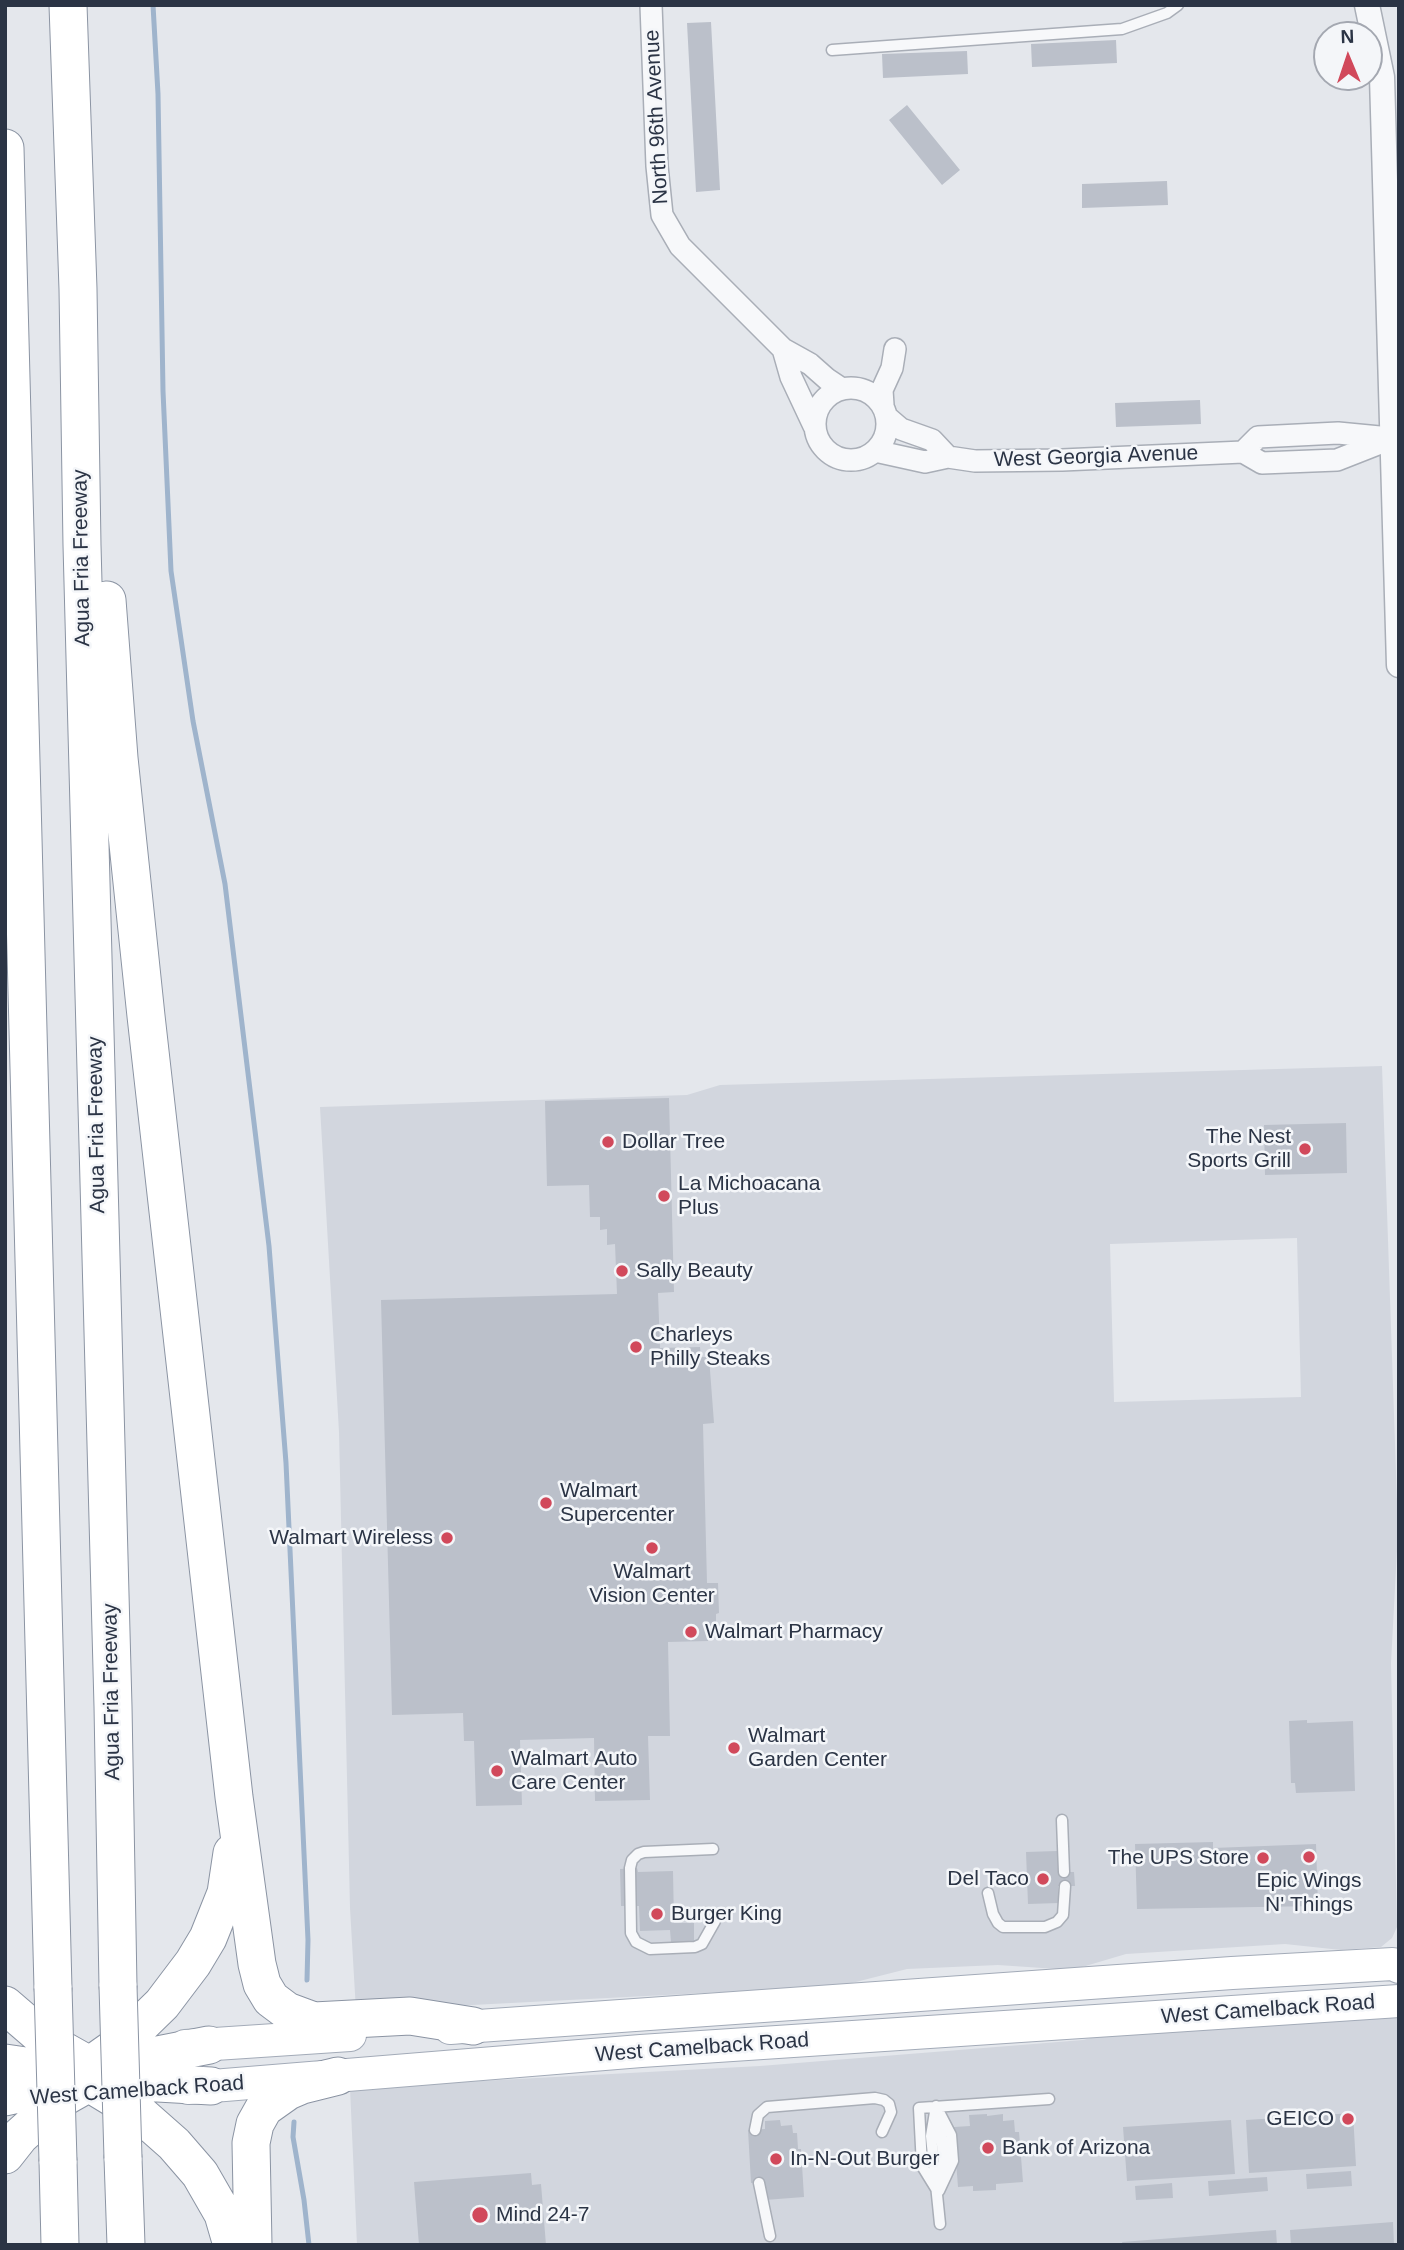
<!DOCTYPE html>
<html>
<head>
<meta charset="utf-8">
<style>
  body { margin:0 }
  #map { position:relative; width:1404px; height:2250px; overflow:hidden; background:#e4e7ec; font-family:Arial,sans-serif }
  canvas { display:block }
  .frame { position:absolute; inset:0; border:7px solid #2b3445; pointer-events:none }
  .north { position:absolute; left:1313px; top:21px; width:70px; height:70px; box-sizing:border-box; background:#f4f6f9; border:2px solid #a4a8b1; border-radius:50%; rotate:358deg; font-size:19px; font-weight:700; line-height:28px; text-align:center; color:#2b3445 }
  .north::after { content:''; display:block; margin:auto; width:24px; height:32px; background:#d1495b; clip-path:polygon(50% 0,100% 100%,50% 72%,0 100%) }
</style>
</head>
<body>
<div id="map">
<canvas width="1404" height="2250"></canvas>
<div class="frame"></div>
<div class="north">N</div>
</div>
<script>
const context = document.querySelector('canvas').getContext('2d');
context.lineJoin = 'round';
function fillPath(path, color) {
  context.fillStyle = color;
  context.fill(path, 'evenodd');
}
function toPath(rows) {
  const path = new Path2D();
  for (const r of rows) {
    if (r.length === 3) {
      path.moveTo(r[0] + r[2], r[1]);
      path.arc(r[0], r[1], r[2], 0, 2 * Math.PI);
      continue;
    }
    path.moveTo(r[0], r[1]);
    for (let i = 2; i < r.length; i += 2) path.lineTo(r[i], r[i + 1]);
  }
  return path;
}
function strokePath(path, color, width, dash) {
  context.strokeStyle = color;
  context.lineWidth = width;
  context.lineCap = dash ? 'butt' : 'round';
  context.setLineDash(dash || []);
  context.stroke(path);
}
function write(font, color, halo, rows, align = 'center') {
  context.font = font + ' Arial,sans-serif';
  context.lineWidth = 5;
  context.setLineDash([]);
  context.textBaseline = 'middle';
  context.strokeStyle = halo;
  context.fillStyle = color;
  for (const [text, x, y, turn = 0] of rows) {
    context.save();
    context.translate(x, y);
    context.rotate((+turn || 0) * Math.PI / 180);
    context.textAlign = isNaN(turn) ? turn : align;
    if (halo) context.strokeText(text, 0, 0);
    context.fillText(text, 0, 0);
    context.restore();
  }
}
const built = toPath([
  [1382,1066,1398,1531,1391,1663,1397,1927,1392,1938,1381,1947,1341,1950,1285,1944,1126,1954,1072,1970,998,1965,907,1969,840,1986,356,2011,350,1908,339,1432,320,1107,687,1095,720,1085],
  [1297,1238,1301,1397,1114,1402,1110,1244],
  [1399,2015,1399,2245,357,2245,350,2088,760,2066,1083,2040,1115,2032]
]);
const stream = toPath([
  [153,5,158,94,163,391,171,571,193,721,225,884,269,1246,286,1463,308,1940,307,1980],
  [294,2122,293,2137,304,2200,309,2245]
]);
const building = toPath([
  [711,22,720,190,696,192,687,23],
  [1116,40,1117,63,1032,67,1031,44],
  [967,51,968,74,883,78,882,54],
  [907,105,960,170,942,185,889,120],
  [1167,181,1168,205,1082,208,1082,184],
  [1200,400,1201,424,1116,427,1115,403],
  [669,1098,674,1292,658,1293,660,1348,700,1347,701,1357,709,1357,714,1423,703,1424,707,1583,718,1583,719,1613,716,1614,716,1635,708,1635,708,1641,668,1642,670,1736,648,1736,650,1800,595,1801,594,1738,520,1740,522,1805,476,1806,474,1741,464,1741,463,1713,392,1715,381,1300,617,1294,615,1244,607,1245,607,1229,600,1230,600,1217,590,1217,589,1185,547,1186,545,1101],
  [1346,1123,1347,1173,1265,1175,1264,1125],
  [1307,1720,1307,1723,1353,1721,1355,1791,1296,1793,1295,1783,1291,1783,1289,1721],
  [1213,1842,1213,1848,1316,1844,1318,1906,1137,1909,1135,1844],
  [1057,1851,1058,1872,1074,1872,1075,1886,1058,1886,1059,1903,1028,1904,1026,1852],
  [637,1868,638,1872,673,1871,674,1923,694,1923,694,1942,671,1942,670,1930,640,1931,639,1906,621,1906,620,1869],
  [1353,2113,1356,2166,1249,2173,1246,2120],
  [987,2114,987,2116,1003,2114,1003,2121,1014,2120,1015,2132,1019,2132,1023,2182,996,2184,996,2190,973,2191,973,2186,958,2187,956,2161,928,2163,927,2137,954,2135,954,2127,970,2126,969,2115],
  [780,2120,781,2126,792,2125,793,2133,797,2133,798,2149,801,2149,804,2197,765,2200,764,2182,751,2183,748,2130,765,2129,765,2121],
  [1231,2120,1235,2174,1127,2181,1123,2127],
  [1351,2171,1352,2186,1307,2189,1306,2174],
  [531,2173,532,2185,541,2184,546,2245,419,2245,414,2182],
  [1267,2177,1268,2191,1209,2196,1208,2181],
  [1172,2183,1173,2198,1136,2200,1135,2186],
  [1393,2222,1394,2245,1291,2245,1290,2230],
  [1276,2230,1277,2245,1123,2245,1122,2242]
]);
const service = toPath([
  [832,50,1122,29,1167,13,1178,5],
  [1062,1820,1064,1872],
  [713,1849,644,1852,638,1854,632,1860,630,1868,631,1933,636,1942,650,1949,695,1947,702,1944,715,1921],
  [988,1893,993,1914,998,1923,1003,1927,1045,1927,1057,1922,1063,1915,1065,1886],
  [936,2106,931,2136,940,2224],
  [936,2106,951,2135,953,2161,939,2191],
  [939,2119,944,2162,941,2176],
  [755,2130,758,2115,767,2107,875,2098,884,2100,889,2104,891,2112,882,2132],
  [759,2183,770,2236],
  [938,2192,922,2166,919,2108,1049,2099]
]);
const minor = toPath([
  [651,5,657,166,662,215,680,246,783,349,810,364,827,379,842,389],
  [783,349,791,377,814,426],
  [851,424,36],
  [883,405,882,390,892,368,895,349],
  [887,417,901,429,932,440,948,457],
  [875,451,925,462,948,457,975,461,1062,460,1243,452,1262,463,1337,460,1393,438],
  [1243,452,1258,437,1338,433,1390,438]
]);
const tertiary = toPath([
  [1367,5,1382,77,1399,665]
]);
const primary = toPath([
  [450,2028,1232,1973,1393,1964,1399,1967],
  [185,2046,350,2035],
  [188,2088,641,2051,1399,2001]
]);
const motorway = toPath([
  [68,5,78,289,82,545,113,1706,118,1986],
  [5,148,53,1988],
  [107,600,119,758,146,1016,234,1797,257,1964,262,1984,271,1999,287,2011,314,2021,410,2016,473,2026],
  [5,2005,48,2042,105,2074,140,2082,211,2086],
  [5,2063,60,2071,89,2083,140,2114,174,2144,200,2174,223,2214,232,2245],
  [5,2097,46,2088,89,2066,123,2042,162,2004,193,1963,208,1938,226,1893,232,1853],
  [5,2155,20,2136,49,2110,66,2096,105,2074,153,2056,209,2045],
  [123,2158,126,2245],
  [58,2161,60,2245],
  [253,2245,251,2143,255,2124,264,2108,288,2091,302,2085,338,2076]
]);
const motorwayBridge = toPath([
  [118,1986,123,2158],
  [53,1988,58,2161]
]);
const markers = [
  [608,1142,7,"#d1495b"],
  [1305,1149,7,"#d1495b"],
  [664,1196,7,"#d1495b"],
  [622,1271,7,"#d1495b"],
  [636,1347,7,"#d1495b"],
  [546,1503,7,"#d1495b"],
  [447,1538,7,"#d1495b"],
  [652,1548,7,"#d1495b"],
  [691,1632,7,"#d1495b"],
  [734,1748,7,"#d1495b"],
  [497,1771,7,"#d1495b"],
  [1309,1857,7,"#d1495b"],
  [1263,1858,7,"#d1495b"],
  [1043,1879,7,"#d1495b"],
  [657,1914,7,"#d1495b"],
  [1348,2119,7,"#d1495b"],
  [988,2148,7,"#d1495b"],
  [776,2159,7,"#d1495b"],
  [480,2215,9,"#d1495b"]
];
const streetNames = [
  ["North 96th Avenue",657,117,-93],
  ["West Georgia Avenue",1096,457,-2],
  ["Agua Fria Freeway",82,558,-91],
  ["Agua Fria Freeway",97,1125,-91],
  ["Agua Fria Freeway",112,1692,-91],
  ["West Camelback Road",1268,2010,-4],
  ["West Camelback Road",702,2048,-4],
  ["West Camelback Road",137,2091,-4]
];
const poiNames = [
  ["The Nest",1291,1137,"right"],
  ["Sports Grill",1291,1161,"right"],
  ["Dollar Tree",622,1142],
  ["La Michoacana",678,1184],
  ["Plus",678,1208],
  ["Sally Beauty",636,1271],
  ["Charleys",650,1335],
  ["Philly Steaks",650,1359],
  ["Walmart",560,1491],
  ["Supercenter",560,1515],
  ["Walmart Wireless",433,1538,"right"],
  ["Walmart",652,1572,"center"],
  ["Vision Center",652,1596,"center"],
  ["Walmart Pharmacy",705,1632],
  ["Walmart",748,1736],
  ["Garden Center",748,1760],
  ["Walmart Auto",511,1759],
  ["Care Center",511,1783],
  ["The UPS Store",1249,1858,"right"],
  ["Del Taco",1029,1879,"right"],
  ["Epic Wings",1309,1881,"center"],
  ["N' Things",1309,1905,"center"],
  ["Burger King",671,1914],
  ["GEICO",1334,2119,"right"],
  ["Bank of Arizona",1002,2148],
  ["In-N-Out Burger",790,2159],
  ["Mind 24-7",496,2215]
];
fillPath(built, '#d2d6de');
strokePath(stream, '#9fb4cc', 5);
fillPath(building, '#bbc0ca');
strokePath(service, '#a9aeb7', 13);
strokePath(minor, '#a9aeb7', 24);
strokePath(tertiary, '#a9aeb7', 27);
strokePath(primary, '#a3abb8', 34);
strokePath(motorway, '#8b94a3', 39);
strokePath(service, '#f7f8fa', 10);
strokePath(minor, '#f7f8fa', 21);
strokePath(tertiary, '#f7f8fa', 24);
strokePath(primary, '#fff', 32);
strokePath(motorway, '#fff', 37);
strokePath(motorwayBridge, '#8b94a3', 39, []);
strokePath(motorwayBridge, '#fff', 37);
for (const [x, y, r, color] of markers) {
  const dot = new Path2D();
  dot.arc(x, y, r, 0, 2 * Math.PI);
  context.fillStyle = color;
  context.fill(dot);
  strokePath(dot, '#f4f6f9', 2.5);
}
write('21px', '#2b3445', '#f4f6f9', streetNames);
write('21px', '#2b3445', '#f4f6f9', poiNames, 'left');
</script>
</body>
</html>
